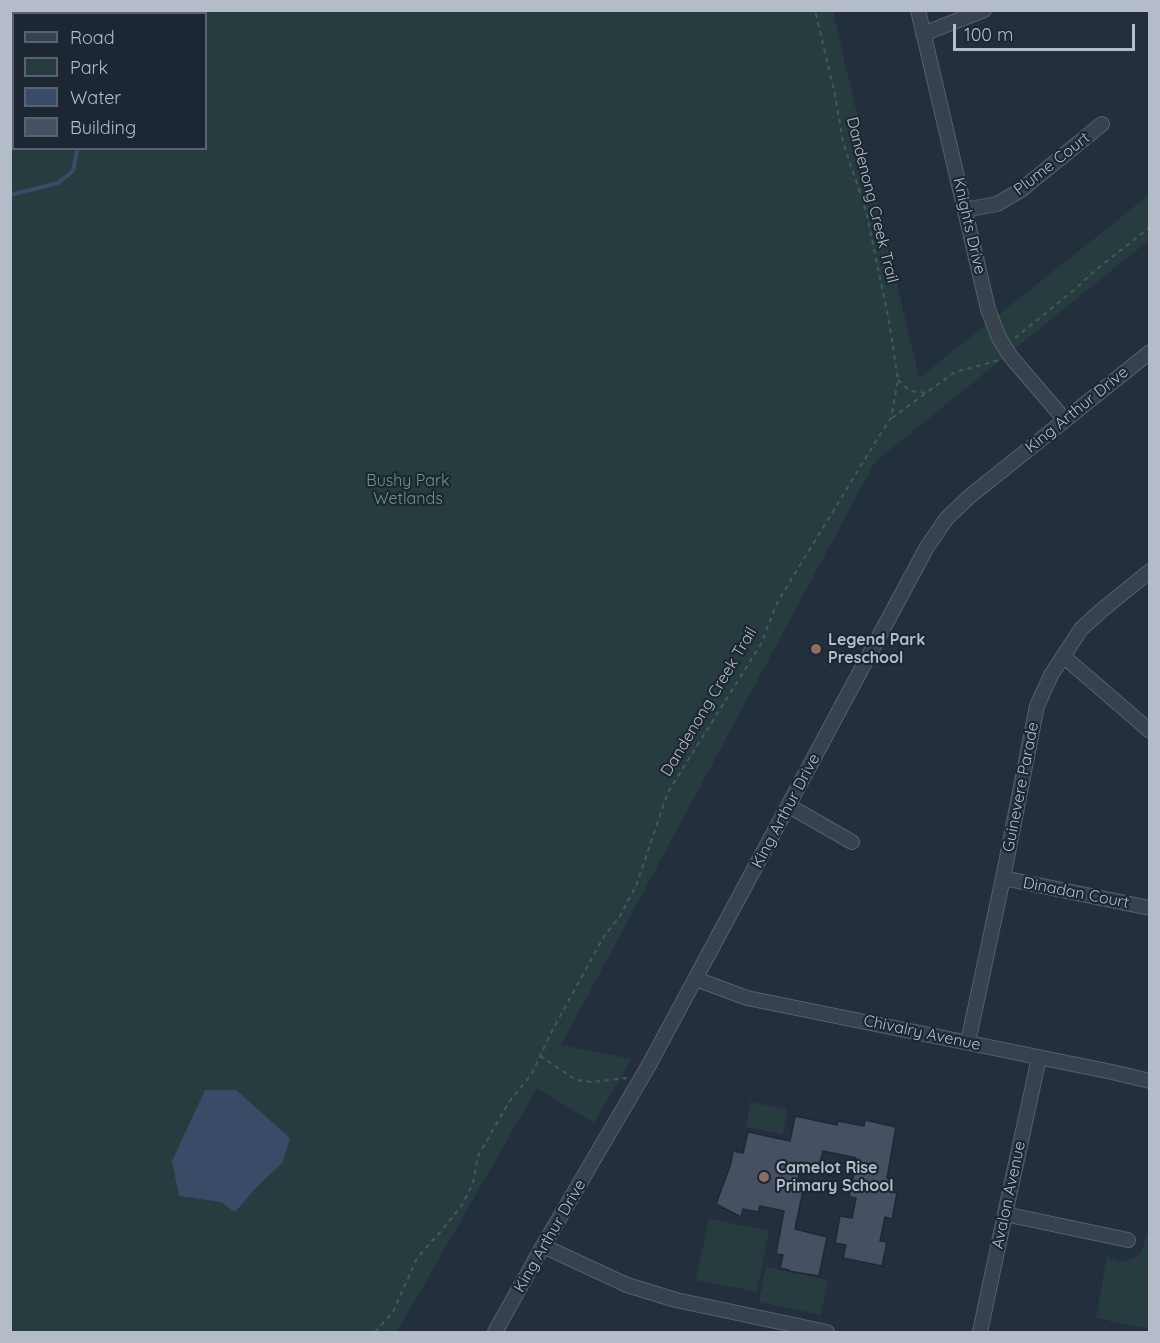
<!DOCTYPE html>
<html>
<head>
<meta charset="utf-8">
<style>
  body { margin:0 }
  #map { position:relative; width:1160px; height:1343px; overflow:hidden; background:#242f3e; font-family:Quicksand,sans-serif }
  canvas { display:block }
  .frame { position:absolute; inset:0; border:12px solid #b4bcc9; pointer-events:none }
  .legend { position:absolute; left:12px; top:12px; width:195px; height:138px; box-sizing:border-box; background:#1d2633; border:2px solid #59626f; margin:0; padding:8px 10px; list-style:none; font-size:18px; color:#b4bcc9 }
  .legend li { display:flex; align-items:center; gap:12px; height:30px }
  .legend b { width:30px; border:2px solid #59626f }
  .scale { position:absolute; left:953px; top:24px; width:182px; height:27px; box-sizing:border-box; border:3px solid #b4bcc9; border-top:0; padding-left:8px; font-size:18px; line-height:21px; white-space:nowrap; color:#b4bcc9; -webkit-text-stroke:4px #1d2633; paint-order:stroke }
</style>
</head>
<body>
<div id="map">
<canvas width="1160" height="1343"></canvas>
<div class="frame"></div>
<ul class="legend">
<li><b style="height:8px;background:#38414e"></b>Road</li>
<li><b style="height:16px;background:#263c3f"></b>Park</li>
<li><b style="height:16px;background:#394c67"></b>Water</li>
<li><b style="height:16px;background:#455162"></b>Building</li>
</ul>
<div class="scale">100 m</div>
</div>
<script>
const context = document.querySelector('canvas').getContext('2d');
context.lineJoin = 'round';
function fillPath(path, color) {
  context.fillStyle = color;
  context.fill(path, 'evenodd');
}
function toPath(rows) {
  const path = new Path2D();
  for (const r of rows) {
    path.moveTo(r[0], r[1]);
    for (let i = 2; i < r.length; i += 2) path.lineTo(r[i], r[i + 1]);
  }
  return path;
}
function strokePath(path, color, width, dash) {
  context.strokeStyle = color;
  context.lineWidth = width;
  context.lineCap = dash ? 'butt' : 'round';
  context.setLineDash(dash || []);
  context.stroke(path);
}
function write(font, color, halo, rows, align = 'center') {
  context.font = font + ' Quicksand,sans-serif';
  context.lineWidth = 4.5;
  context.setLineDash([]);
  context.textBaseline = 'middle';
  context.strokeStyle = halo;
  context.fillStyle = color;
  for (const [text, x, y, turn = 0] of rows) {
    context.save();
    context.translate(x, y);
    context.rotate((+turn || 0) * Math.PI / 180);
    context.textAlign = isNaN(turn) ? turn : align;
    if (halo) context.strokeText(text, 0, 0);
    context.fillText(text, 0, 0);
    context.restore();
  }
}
const green = toPath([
  [10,11,833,11,919,378,1149,195,1149,240,875,462,561,1045,632,1059,594,1123,537,1088,397,1332,11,1332],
  [14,14,206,14,206,148,14,148],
  [750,1102,787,1109,783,1134,746,1127],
  [709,1219,769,1231,757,1292,696,1280],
  [1146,1237,1150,1237,1149,1329,1096,1318,1107,1256,1116,1261,1125,1261,1133,1259,1141,1253],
  [766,1267,828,1280,821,1315,759,1302]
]);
const water = toPath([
  [205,1090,236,1090,290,1138,283,1162,255,1189,235,1212,221,1202,179,1196,172,1161]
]);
const stream = toPath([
  [16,10,17,14],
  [10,195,58,183,73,171,77,151,76,148]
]);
const building = toPath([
  [795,1116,837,1125,838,1121,864,1126,865,1120,896,1127,887,1178,892,1179,890,1192,897,1193,892,1219,885,1217,880,1241,887,1242,882,1266,843,1258,846,1245,835,1243,840,1216,852,1218,856,1198,849,1197,856,1164,855,1164,856,1158,823,1151,819,1166,801,1162,797,1185,804,1186,795,1229,827,1237,819,1276,788,1271,789,1270,780,1268,783,1255,776,1254,784,1211,760,1206,758,1212,743,1209,741,1217,716,1204,731,1163,733,1151,743,1153,748,1132,790,1141,795,1116]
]);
const path = toPath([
  [1015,338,1074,290,1097,269,1150,227],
  [898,380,910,391,926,393,955,372,1000,360],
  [892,418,926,393],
  [540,1056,576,1080,592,1082,625,1078,627,1079],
  [375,1332,393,1312,417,1258,442,1230,462,1205,473,1183,478,1156,509,1102,531,1075,553,1029,603,938,620,916,636,886,668,792,761,644,777,603,876,441,891,418,898,380,889,321,866,211,843,142,835,95,815,10]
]);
const street = toPath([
  [918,10,988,309,999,338,1011,357,1065,420],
  [923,34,984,10],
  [965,210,997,204,1021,190,1102,124],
  [1063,656,1150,731],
  [789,806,852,842],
  [1003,878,1150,908],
  [696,979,747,998,1112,1072,1150,1081],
  [968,1042,1003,878,1037,706,1051,675,1081,629,1102,610,1150,571],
  [1005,1214,1128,1240],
  [543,1246,627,1285,676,1300,827,1332],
  [495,1332,543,1246,649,1065,927,547,947,518,969,497,1150,352],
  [980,1332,1005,1214,1039,1058]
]);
const markers = [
  [816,649,6,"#8d6e63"],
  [764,1177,6,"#8d6e63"]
];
const streetNames = [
  ["Plume Court",1052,164,-38],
  ["Dandenong Creek Trail",872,200,76],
  ["Knights Drive",969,226,77],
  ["King Arthur Drive",1077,410,-39],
  ["Dandenong Creek Trail",709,702,-59],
  ["Guinevere Parade",1021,787,-79],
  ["King Arthur Drive",786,811,-62],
  ["Dinadan Court",1076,893,11],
  ["Chivalry Avenue",922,1033,12],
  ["Avalon Avenue",1009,1195,-78],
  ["King Arthur Drive",550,1236,-60]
];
const parkNames = [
  ["Bushy Park",408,481],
  ["Wetlands",408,499]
];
const poiNames = [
  ["Legend Park",828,640],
  ["Preschool",828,658],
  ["Camelot Rise",776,1168],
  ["Primary School",776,1186]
];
fillPath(green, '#263c3f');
fillPath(water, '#394c67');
strokePath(stream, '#394c67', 4);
fillPath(building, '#455162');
strokePath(building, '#1f2835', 1.5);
strokePath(street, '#565f6c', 16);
strokePath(path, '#44595c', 2, [4.5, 4.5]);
strokePath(street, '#38414e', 14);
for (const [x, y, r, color] of markers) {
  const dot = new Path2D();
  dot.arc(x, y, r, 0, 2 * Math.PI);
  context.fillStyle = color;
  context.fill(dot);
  strokePath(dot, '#1d2633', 2);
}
write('16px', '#b4bcc9', '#1d2633', streetNames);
write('16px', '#6b9a76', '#1d2633', parkNames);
write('bold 16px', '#b4bcc9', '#1d2633', poiNames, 'left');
</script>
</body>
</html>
